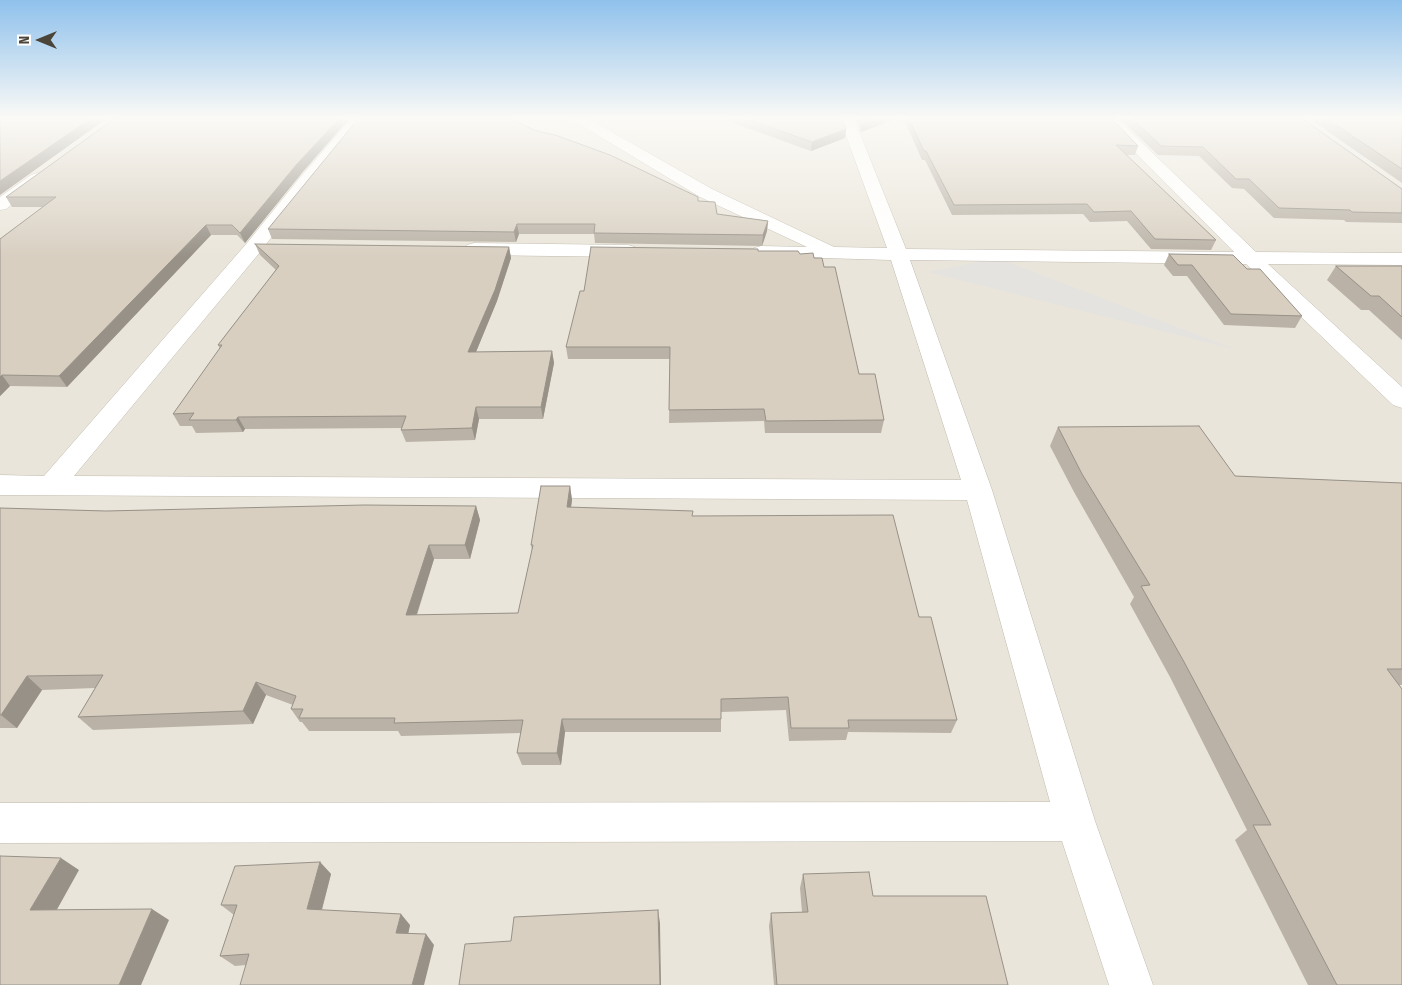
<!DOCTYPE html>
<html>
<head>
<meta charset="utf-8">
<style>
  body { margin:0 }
  #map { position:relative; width:1402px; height:985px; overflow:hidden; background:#f6f3ec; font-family:"Fira Sans Condensed",sans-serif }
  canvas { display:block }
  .north { position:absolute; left:15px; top:15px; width:50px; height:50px; -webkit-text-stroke:4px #fff; paint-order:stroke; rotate:270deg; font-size:14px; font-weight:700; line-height:20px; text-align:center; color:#4b4439 }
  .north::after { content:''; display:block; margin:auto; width:18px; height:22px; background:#4b4439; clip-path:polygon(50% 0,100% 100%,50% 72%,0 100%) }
</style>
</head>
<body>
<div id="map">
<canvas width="1402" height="985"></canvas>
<div class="north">N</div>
</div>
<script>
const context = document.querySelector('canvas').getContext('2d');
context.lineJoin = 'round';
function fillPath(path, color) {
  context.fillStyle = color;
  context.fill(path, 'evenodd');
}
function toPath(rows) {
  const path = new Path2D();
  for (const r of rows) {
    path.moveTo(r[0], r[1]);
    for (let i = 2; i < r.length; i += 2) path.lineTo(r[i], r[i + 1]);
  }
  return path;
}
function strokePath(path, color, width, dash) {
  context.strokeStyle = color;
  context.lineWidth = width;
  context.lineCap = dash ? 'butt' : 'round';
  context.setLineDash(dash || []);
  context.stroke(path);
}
const residential = toPath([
  [0,119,1402,119,1402,985,0,985]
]);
const parking = toPath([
  [998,258,1237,350,927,272]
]);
const street = toPath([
  [351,119,366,119,314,181,261,251,74,476,961,480,891,260,754,256,751,252,754,248,761,246,807,247,700,197,571,119,589,119,712,189,834,247,887,248,840,119,854,119,906,249,1234,252,1102,119,1117,119,1256,252,1402,253,1402,265,1268,264,1402,387,1402,408,1393,405,1246,264,910,260,992,490,1095,821,1153,985,1109,985,1062,841,0,843,0,803,1050,802,967,500,0,495,0,475,44,476,247,243,302,175,351,119],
  [37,173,43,175,45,178,43,181,6,209,0,210,0,197,31,175,37,173],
  [474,243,628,245,635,247,638,251,635,255,628,257,474,255,467,253,465,249,467,245,474,243]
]);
const wall = toPath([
  [722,119,842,119,846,129,845,138,811,151],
  [856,119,895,119,861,132],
  [904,119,1112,119,1138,146,1135,155,1126,155,1216,240,1211,250,1151,249,1127,221,1090,222,1083,214,952,215,925,160,922,160],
  [1120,119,1303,119,1402,189,1402,223,1346,222,1344,220,1274,218,1244,189,1232,188,1199,156,1158,155],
  [1310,119,1402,119,1402,183],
  [534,130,698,201,717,214,768,221,767,231,762,246,595,243,594,234,519,234,516,242,272,239,268,229],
  [301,174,245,243,237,235,211,235,67,387,10,386,0,396,0,239,43,207,12,207,6,197],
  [255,244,509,247,511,258,497,301,476,352,552,351,554,363,543,419,479,419,475,440,406,442,401,430,402,428,245,429,243,432,196,433,192,426,180,426,173,414,220,349,218,345,276,270,260,255],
  [758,251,800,254,814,258,824,267,859,374,884,420,881,433,765,433,764,421,669,423,670,359,568,359,566,347,584,291],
  [1169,254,1247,269,1302,316,1295,328,1224,325,1187,276,1173,276,1164,265],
  [1336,266,1402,266,1402,340,1369,310,1361,310,1327,280],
  [1058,427,1235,476,1402,483,1402,685,1399,685,1402,985,1308,985,1235,840,1247,830,1170,677,1130,604,1134,597,1074,492,1050,446],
  [570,486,572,500,571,507,693,516,919,617,957,720,951,733,848,732,846,740,789,741,786,710,721,712,721,732,565,732,561,765,522,765,517,753,521,733,401,736,398,731,309,731,302,722,300,722,291,709,293,705,266,695,253,724,93,730,78,717,95,688,42,690,17,728,0,728,0,508,106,511,476,506,480,520,470,559,434,559,417,615,518,613,532,550,531,545],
  [320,862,331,874,322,910,410,925,408,934,434,945,246,965,235,966,220,956,234,915,221,905],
  [803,874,873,896,1008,985,774,985,769,926,771,913,802,912,800,888]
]);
const shadedWall = toPath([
  [90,119,106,119,0,195,0,181],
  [339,119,349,119,301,174,245,243,240,233,297,164],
  [873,119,895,119,861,132,862,123],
  [846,129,845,138,811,151,812,142],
  [768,221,767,231,762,246,763,235],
  [517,224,519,234,516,242,514,232],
  [206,225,211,235,67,387,59,376],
  [509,247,511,258,497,301,471,364,468,352],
  [552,351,554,363,543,419,541,407],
  [2,375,10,386,0,396,0,377],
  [476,407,479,419,475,440,472,428],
  [238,417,245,429,243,432,236,420],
  [570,486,572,500,569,521,567,507],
  [476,506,480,520,470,559,465,545],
  [429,545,434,559,412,629,406,615],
  [27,676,42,690,17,728,1,715],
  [256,682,266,695,253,724,243,711],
  [562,719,565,732,561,765,557,753],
  [61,858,79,870,50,922,30,910],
  [320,862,331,874,319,920,307,909],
  [152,909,169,920,141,985,119,985],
  [658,910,660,923,661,985,660,985],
  [401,914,410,925,406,944,396,933],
  [426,934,434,945,424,985,412,985]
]);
const building = toPath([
  [0,119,90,119,0,181,0,119],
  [114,119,339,119,297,164,240,233,232,225,206,225,59,376,2,375,0,377,0,239,56,197,6,197,114,119],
  [358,119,510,119,534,130,558,136,610,155,698,197,698,201,715,202,717,214,768,221,763,235,594,233,595,224,517,224,514,232,268,229,358,119],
  [747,119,842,119,846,129,812,142,747,119],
  [861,119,873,119,862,123,861,119],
  [909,119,1112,119,1138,146,1116,145,1216,240,1155,239,1131,211,1094,212,1087,204,954,205,926,151,924,151,909,119],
  [1133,119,1303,119,1402,189,1402,213,1352,212,1350,210,1279,208,1249,179,1236,179,1203,147,1161,146,1133,119],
  [1327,119,1402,119,1402,169,1327,119],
  [255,244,509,247,495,290,468,352,552,351,541,407,476,407,472,428,401,430,406,416,238,417,236,420,189,420,194,413,173,414,222,345,218,345,279,266,255,244],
  [591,247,758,249,758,251,798,251,800,254,813,253,814,258,822,258,824,267,835,267,859,374,875,374,884,420,766,421,764,409,669,410,670,347,566,347,580,291,584,291,591,247],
  [1169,254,1233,255,1247,269,1260,269,1302,316,1231,314,1192,265,1178,265,1169,254],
  [1336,266,1402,266,1402,317,1379,296,1371,296,1336,266],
  [1199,426,1235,476,1402,483,1402,669,1387,669,1402,689,1402,985,1337,985,1253,825,1271,825,1183,660,1141,586,1150,585,1082,474,1058,427,1199,426],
  [541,486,570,486,567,507,693,511,692,516,893,515,919,617,931,617,957,720,848,720,849,728,791,728,788,697,721,699,721,719,562,719,557,753,517,753,523,720,394,723,395,718,299,718,303,709,291,709,296,696,256,682,243,711,78,717,103,675,27,676,1,715,0,715,0,508,106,511,364,505,476,506,465,545,429,545,406,615,518,613,533,545,531,545,541,486],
  [0,856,61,858,30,910,152,909,119,985,0,985,0,856],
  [320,862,307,909,401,914,396,933,426,934,412,985,240,985,249,954,220,956,237,905,221,905,235,866,320,862],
  [869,872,873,896,986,896,1008,985,777,985,771,913,808,912,803,874,869,872],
  [658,910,660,985,459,985,465,944,511,941,514,917,658,910]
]);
fillPath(residential, '#eae5da');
fillPath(parking, '#e5e3e0');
strokePath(street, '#c2bbae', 1);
fillPath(street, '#fff');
fillPath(wall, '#bab2a6');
fillPath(shadedWall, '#979187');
fillPath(building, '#d8cfc1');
strokePath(building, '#979187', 1);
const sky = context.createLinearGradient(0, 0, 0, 257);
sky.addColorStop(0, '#8fc1ec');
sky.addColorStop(0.46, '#fbfaf6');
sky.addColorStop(1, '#fbfaf600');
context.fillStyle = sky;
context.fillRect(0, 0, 1402, 257);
</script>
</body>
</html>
